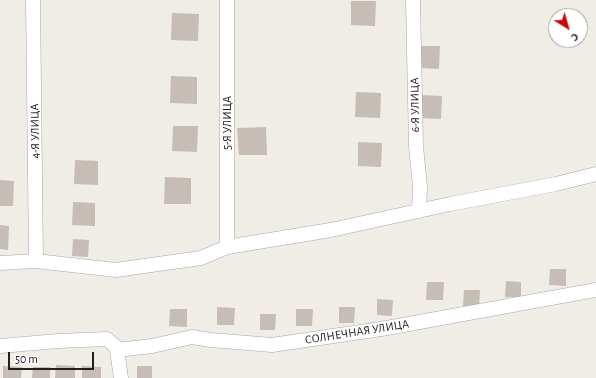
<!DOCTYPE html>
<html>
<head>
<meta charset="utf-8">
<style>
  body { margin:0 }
  #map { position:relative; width:596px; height:378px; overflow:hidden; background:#f0ede7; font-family:"Alegreya Sans",sans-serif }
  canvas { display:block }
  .north { position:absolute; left:548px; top:8px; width:40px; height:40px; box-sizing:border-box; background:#fff; border:1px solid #a6a6a6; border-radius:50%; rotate:143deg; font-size:11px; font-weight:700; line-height:16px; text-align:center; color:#202020 }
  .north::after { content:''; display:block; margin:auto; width:14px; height:18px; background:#cb0507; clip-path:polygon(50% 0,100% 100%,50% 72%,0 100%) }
  .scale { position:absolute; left:8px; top:352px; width:86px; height:18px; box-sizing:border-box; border:2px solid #202020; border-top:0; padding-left:5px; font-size:12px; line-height:14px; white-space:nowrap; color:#202020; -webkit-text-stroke:3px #fff; paint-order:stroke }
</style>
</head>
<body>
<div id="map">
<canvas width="596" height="378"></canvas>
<div class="north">С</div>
<div class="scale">50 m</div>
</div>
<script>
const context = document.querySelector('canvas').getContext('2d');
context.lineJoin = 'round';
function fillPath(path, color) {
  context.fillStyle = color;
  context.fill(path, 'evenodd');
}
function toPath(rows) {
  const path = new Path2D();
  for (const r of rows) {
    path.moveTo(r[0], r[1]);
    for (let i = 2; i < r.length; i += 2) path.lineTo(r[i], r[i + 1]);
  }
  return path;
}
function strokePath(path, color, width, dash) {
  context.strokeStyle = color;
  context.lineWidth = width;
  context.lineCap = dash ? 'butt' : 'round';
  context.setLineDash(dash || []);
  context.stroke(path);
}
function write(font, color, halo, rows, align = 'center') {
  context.font = font + ' "Alegreya Sans",sans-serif';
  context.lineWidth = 3;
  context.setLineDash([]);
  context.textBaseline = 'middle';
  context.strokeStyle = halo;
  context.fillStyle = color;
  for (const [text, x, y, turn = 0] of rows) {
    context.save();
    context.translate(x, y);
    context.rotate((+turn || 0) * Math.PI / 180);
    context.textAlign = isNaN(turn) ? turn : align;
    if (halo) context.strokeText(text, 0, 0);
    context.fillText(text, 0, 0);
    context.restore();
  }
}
const building = toPath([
  [351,1,376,1,375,26,351,25],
  [172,13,199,14,198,41,171,40],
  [418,46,440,46,439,69,417,68],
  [171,76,197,77,197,104,170,103],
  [356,92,381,93,380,118,355,117],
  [420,95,442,96,441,119,419,118],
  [173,126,198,126,197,152,172,151],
  [266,127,267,155,239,155,237,128],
  [358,142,382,143,381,167,358,166],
  [75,160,98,161,98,185,74,184],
  [165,177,191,178,191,204,164,204],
  [0,180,14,181,13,206,0,206],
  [73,202,95,203,95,226,72,225],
  [0,225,9,226,8,250,0,249],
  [73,239,89,240,88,257,72,256],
  [550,269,566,269,566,286,549,285],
  [506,281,521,282,521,297,505,297],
  [427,282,444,282,443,300,426,300],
  [464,290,480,290,479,307,463,306],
  [377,299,393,300,392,316,377,315],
  [217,307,235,308,234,325,217,325],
  [339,307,355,307,354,323,339,323],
  [170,309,187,309,187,327,169,326],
  [296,309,313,309,312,326,296,326],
  [260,314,276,314,275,330,260,330],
  [56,365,75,366,75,378,55,378],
  [3,366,22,367,21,378,3,378],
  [82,366,101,367,101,378,82,378],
  [137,366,152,366,152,378,137,378],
  [33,367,50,367,50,378,32,378]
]);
const minor = toPath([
  [33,0,36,261],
  [227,0,227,247],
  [413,0,416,147,420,186,419,211],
  [0,263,36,261,116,270,201,258,227,247,331,230,450,204,556,184,596,174],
  [0,346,58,341,107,339,115,346,117,350,121,378],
  [117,350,152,346,192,337,211,340,272,345,381,329,596,290]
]);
const streetNames = [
  ["6-Я УЛИЦА",415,105,-91],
  ["5-Я УЛИЦА",227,123,-90],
  ["4-Я УЛИЦА",35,131,-91],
  ["СОЛНЕЧНАЯ УЛИЦА",357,332,-9]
];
fillPath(building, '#c5bdb6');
strokePath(minor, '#a7a7a7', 15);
strokePath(minor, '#fff', 14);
write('12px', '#202020', '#fff', streetNames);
</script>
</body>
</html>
